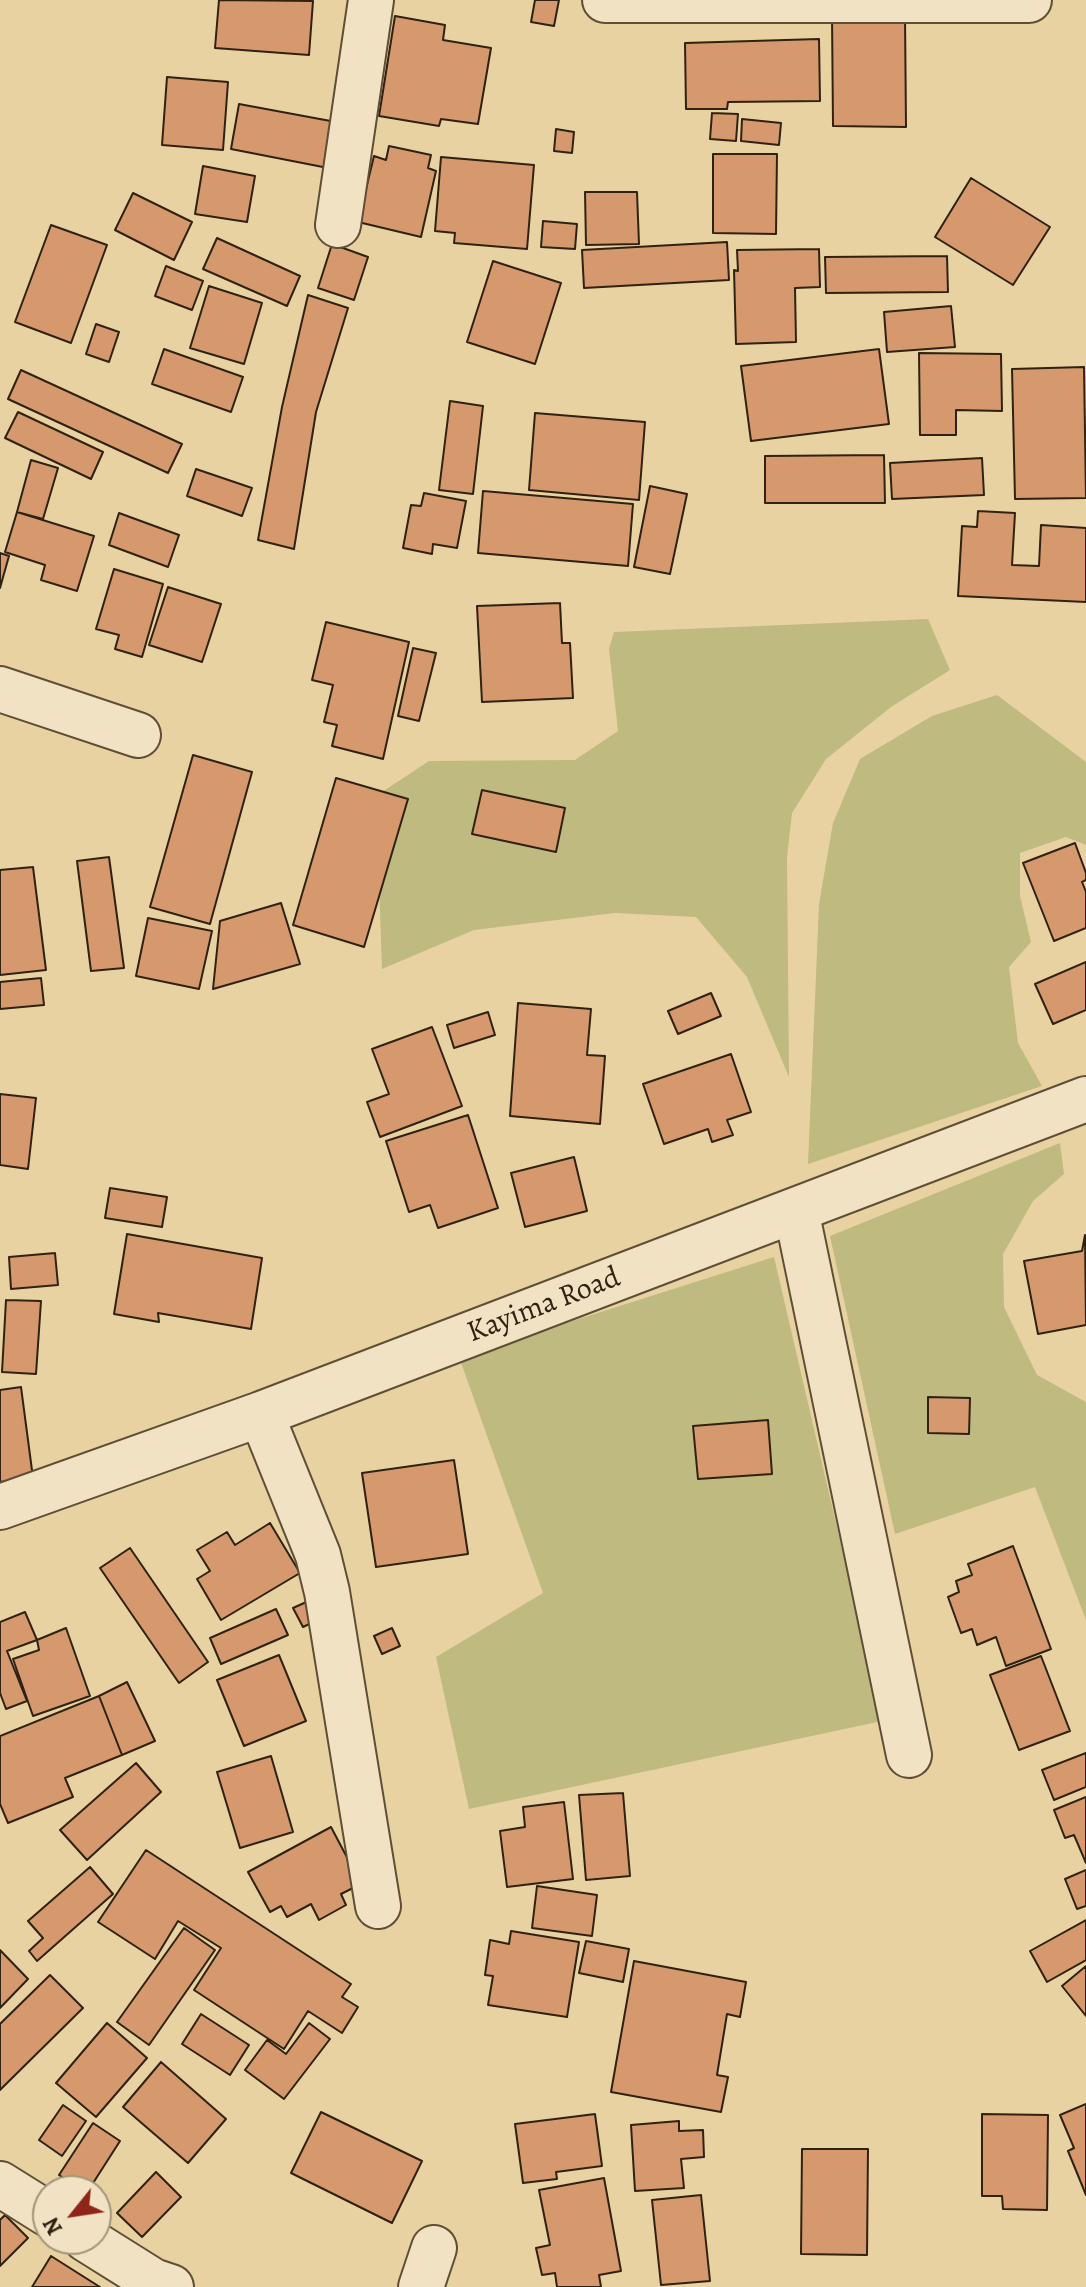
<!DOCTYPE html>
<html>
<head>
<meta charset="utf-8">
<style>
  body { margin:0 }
  #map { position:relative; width:1086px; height:2287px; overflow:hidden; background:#e9d2a2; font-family:Alegreya,serif }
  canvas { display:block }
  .north { position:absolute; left:32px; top:2175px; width:80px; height:80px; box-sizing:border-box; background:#f1e2c3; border:2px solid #a3957c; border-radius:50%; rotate:240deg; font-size:22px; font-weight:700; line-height:32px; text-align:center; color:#2f2212 }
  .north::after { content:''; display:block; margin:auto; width:28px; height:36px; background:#8f2418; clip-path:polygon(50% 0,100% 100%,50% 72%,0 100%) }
</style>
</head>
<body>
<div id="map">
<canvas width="1086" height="2287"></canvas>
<div class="north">N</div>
</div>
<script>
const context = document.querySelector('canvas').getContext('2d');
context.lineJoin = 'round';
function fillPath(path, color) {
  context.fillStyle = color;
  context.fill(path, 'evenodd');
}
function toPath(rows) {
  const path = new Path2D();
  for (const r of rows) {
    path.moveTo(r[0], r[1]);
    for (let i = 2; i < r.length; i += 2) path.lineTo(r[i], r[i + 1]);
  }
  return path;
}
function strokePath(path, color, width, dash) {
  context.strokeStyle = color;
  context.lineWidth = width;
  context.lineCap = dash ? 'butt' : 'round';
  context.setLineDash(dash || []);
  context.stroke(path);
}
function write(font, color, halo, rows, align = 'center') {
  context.font = font + ' Alegreya,serif';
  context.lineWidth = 7;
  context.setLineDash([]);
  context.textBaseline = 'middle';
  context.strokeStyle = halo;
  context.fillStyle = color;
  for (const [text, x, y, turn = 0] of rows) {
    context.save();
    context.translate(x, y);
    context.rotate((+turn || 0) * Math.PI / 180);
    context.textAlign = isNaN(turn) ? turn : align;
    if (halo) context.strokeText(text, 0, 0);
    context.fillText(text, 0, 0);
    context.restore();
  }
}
const green = toPath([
  [928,619,950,670,891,707,826,759,792,813,787,857,789,1077,747,977,696,917,615,913,474,930,382,969,376,796,429,761,575,760,618,731,609,649,614,632],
  [997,695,1086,762,1086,845,1066,837,1020,853,1020,896,1031,942,1009,967,1018,1043,1042,1086,808,1164,819,904,833,823,860,759,932,716],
  [1060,1143,1064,1174,1033,1201,1003,1254,1004,1307,1037,1375,1086,1402,1086,1620,1035,1487,895,1534,830,1236],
  [774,1257,882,1721,469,1809,436,1657,543,1593,459,1357]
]);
const building = toPath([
  [219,0,313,1,309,55,215,48,219,0],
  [535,0,559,0,554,26,531,22,535,0],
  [832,15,905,15,906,127,833,126,832,15],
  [395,16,445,25,443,40,491,48,478,124,441,119,439,126,379,116,395,16],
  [819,39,820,101,728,102,727,109,686,109,685,43,819,39],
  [167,77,228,82,223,150,162,145,167,77],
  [239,104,336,122,328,168,231,149,239,104],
  [712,113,738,114,736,141,710,139,712,113],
  [742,119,781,123,779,145,741,141,742,119],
  [556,129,574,132,572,153,554,151,556,129],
  [389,146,431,155,428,168,436,171,421,237,358,222,374,156,386,160,389,146],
  [713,154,777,154,776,234,713,233,713,154],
  [441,157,534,165,527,249,454,243,455,233,435,231,441,157],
  [203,166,255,176,247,222,195,214,203,166],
  [971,178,1050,227,1013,285,935,237,971,178],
  [585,192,637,192,639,244,586,245,585,192],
  [133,193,192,222,174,260,115,230,133,193],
  [543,221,577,224,575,249,541,247,543,221],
  [51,225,107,245,71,343,15,322,51,225],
  [217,238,300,276,287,306,203,269,217,238],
  [727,242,729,280,584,288,582,250,727,242],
  [332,244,368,257,354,300,318,288,332,244],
  [819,249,820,287,795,288,796,342,736,344,734,270,738,271,737,250,819,249],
  [947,256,948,292,826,293,825,257,947,256],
  [493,261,561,283,535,364,467,342,493,261],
  [166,266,203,281,192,310,155,296,166,266],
  [209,286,262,303,244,364,190,348,209,286],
  [308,295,348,308,316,412,294,549,258,540,282,407,308,295],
  [951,306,955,347,887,352,884,312,951,306],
  [96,324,119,332,109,362,86,354,96,324],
  [164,349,243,377,231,412,152,384,164,349],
  [879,349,889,424,751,441,741,366,879,349],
  [919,353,1001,354,1002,411,956,410,956,435,920,435,919,353],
  [1084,367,1086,498,1015,499,1012,369,1084,367],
  [21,370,182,444,168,473,8,399,21,370],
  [450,401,483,406,473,494,439,490,450,401],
  [18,412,103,452,91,479,5,438,18,412],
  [535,413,645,422,639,500,529,490,535,413],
  [884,455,885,503,765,503,765,456,884,455],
  [982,458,984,495,892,499,890,463,982,458],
  [31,460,58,468,43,519,17,512,31,460],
  [196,469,252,488,242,516,187,496,196,469],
  [650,486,687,494,670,574,634,567,650,486],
  [483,491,633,504,628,566,478,553,483,491],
  [424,493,466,501,457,548,433,544,432,554,403,548,411,505,421,506,424,493],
  [978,511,1015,513,1012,565,1039,566,1041,525,1086,528,1086,602,958,596,962,526,977,527,978,511],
  [17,512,94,536,77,591,41,580,45,565,5,552,17,512],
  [119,513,179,535,168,567,109,545,119,513],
  [0,553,9,556,0,588,0,553],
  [114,569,163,584,142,657,115,649,119,635,96,629,114,569],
  [168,587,221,604,202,662,149,645,168,587],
  [560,603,562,643,570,643,573,698,482,702,477,606,560,603],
  [326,622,409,642,383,759,332,746,337,725,324,722,333,685,312,680,326,622],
  [413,648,436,653,419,721,398,716,413,648],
  [193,755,252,772,210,924,150,907,193,755],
  [336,778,408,799,364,947,293,925,336,778],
  [482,790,565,808,556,852,472,834,482,790],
  [1075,843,1086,873,1086,880,1082,882,1086,892,1086,928,1054,941,1023,863,1075,843],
  [109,857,124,968,91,971,77,861,109,857],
  [33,867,46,970,0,975,0,870,33,867],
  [281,903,300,964,213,989,220,921,281,903],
  [148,918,212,931,199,989,136,976,148,918],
  [1086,962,1086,1010,1053,1024,1035,984,1086,962],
  [41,978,44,1005,0,1009,0,982,41,978],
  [711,993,721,1016,678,1034,668,1011,711,993],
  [518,1003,591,1009,587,1055,605,1056,600,1124,510,1116,518,1003],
  [488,1012,495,1035,454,1048,447,1025,488,1012],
  [432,1027,462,1106,380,1137,367,1102,389,1094,372,1049,432,1027],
  [731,1054,751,1112,727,1120,733,1135,712,1142,708,1129,664,1144,643,1084,731,1054],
  [0,1094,36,1098,28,1169,0,1165,0,1094],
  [468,1115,498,1208,438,1228,430,1205,409,1212,386,1141,468,1115],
  [574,1157,587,1211,525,1227,511,1173,574,1157],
  [110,1188,167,1197,162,1227,105,1218,110,1188],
  [127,1234,262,1258,251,1329,158,1313,159,1322,114,1314,127,1234],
  [1085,1235,1086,1325,1038,1334,1024,1261,1082,1251,1085,1235],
  [55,1253,58,1285,11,1289,9,1257,55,1253],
  [6,1300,41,1301,36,1374,2,1372,6,1300],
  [21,1387,33,1478,0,1482,0,1390,21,1387],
  [928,1397,970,1398,969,1434,928,1433,928,1397],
  [768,1420,772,1474,698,1479,693,1426,768,1420],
  [454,1460,468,1554,376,1567,362,1473,454,1460],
  [270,1523,300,1573,221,1620,197,1579,210,1571,197,1550,227,1532,235,1545,270,1523],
  [1013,1546,1051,1649,1006,1666,996,1637,977,1645,972,1629,961,1633,948,1597,959,1592,956,1581,972,1575,968,1564,1013,1546],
  [130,1548,208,1662,179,1683,100,1568,130,1548],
  [313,1599,322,1618,303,1627,293,1608,313,1599],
  [276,1609,288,1635,221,1664,210,1638,276,1609],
  [25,1612,37,1640,7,1651,27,1701,6,1709,0,1693,0,1622,25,1612],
  [66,1628,90,1696,33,1716,13,1659,39,1650,37,1640,66,1628],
  [392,1628,400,1646,382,1654,374,1636,392,1628],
  [279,1655,306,1721,244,1746,217,1680,279,1655],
  [1041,1656,1070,1731,1019,1750,990,1675,1041,1656],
  [127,1682,155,1741,122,1755,99,1696,127,1682],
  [99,1696,122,1755,65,1778,73,1797,8,1823,0,1804,0,1736,99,1696],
  [1086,1753,1086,1787,1054,1800,1042,1770,1086,1753],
  [271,1756,293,1832,240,1848,217,1772,271,1756],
  [136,1763,161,1792,87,1860,60,1830,136,1763],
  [623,1793,630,1876,586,1880,579,1795,623,1793],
  [1086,1797,1086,1863,1074,1835,1065,1838,1054,1810,1086,1797],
  [564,1802,573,1879,507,1887,500,1831,525,1827,523,1807,564,1802],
  [331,1827,361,1884,341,1894,346,1905,319,1920,311,1904,287,1917,281,1906,270,1912,248,1872,331,1827],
  [146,1850,351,1984,342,1997,358,2007,342,2033,308,2011,284,2049,194,1990,221,1948,178,1921,155,1959,98,1922,146,1850],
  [90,1867,113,1894,37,1961,29,1951,43,1938,28,1921,90,1867],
  [1086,1870,1086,1906,1077,1909,1065,1879,1086,1870],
  [537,1886,597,1895,592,1936,532,1928,537,1886],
  [1086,1920,1086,1960,1047,1982,1030,1951,1086,1920],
  [184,1928,215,1950,149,2045,117,2022,184,1928],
  [511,1931,579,1942,567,2017,488,2005,493,1976,485,1975,490,1940,509,1944,511,1931],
  [586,1941,629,1949,623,1982,579,1973,586,1941],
  [0,1950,28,1979,0,2008,0,1950],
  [634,1961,746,1982,740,2017,727,2014,717,2075,728,2077,721,2112,611,2092,634,1961],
  [1086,1966,1086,2016,1062,1986,1086,1966],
  [50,1975,83,2008,0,2090,0,2024,50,1975],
  [201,2014,249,2045,230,2075,182,2044,201,2014],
  [107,2023,147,2058,96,2117,56,2083,107,2023],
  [309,2023,330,2039,284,2099,245,2070,267,2040,286,2054,309,2023],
  [161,2062,226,2119,188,2163,123,2107,161,2062],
  [1086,2104,1086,2195,1068,2151,1074,2148,1060,2115,1086,2104],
  [63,2105,86,2121,62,2156,39,2140,63,2105],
  [321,2112,422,2161,392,2223,291,2173,321,2112],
  [595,2114,602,2166,556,2172,557,2179,523,2183,515,2124,595,2114],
  [982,2114,1048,2115,1047,2210,1003,2209,1002,2196,982,2196,982,2114],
  [679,2121,679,2131,703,2130,704,2157,681,2159,684,2188,635,2191,631,2125,679,2121],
  [93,2123,120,2141,88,2191,83,2191,59,2175,93,2123],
  [802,2149,868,2149,867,2255,801,2254,802,2149],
  [156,2172,181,2197,142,2237,117,2213,156,2172],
  [604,2178,621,2271,599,2275,601,2287,557,2287,555,2273,542,2275,536,2248,550,2245,539,2190,604,2178],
  [701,2195,710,2281,661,2285,652,2200,701,2195],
  [5,2215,28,2238,0,2266,0,2220,5,2215],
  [51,2256,100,2287,32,2287,51,2256]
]);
const minor = toPath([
  [605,0,1029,0],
  [338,225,371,0],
  [0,689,138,735],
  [796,1210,909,1755],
  [261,1414,318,1555,327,1592,378,1906],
  [0,1507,261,1414,1086,1099],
  [0,2184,48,2214],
  [86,2239,153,2281,171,2287],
  [421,2287,434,2248]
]);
const streetNames = [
  ["Kayima Road",544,1306,-21]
];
fillPath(green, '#beba80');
fillPath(building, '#d6986d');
strokePath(building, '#2f2212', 2);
strokePath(minor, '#5e4e36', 48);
strokePath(minor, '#f1e2c3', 44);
write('30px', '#2f2212', '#f1e2c3', streetNames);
</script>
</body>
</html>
